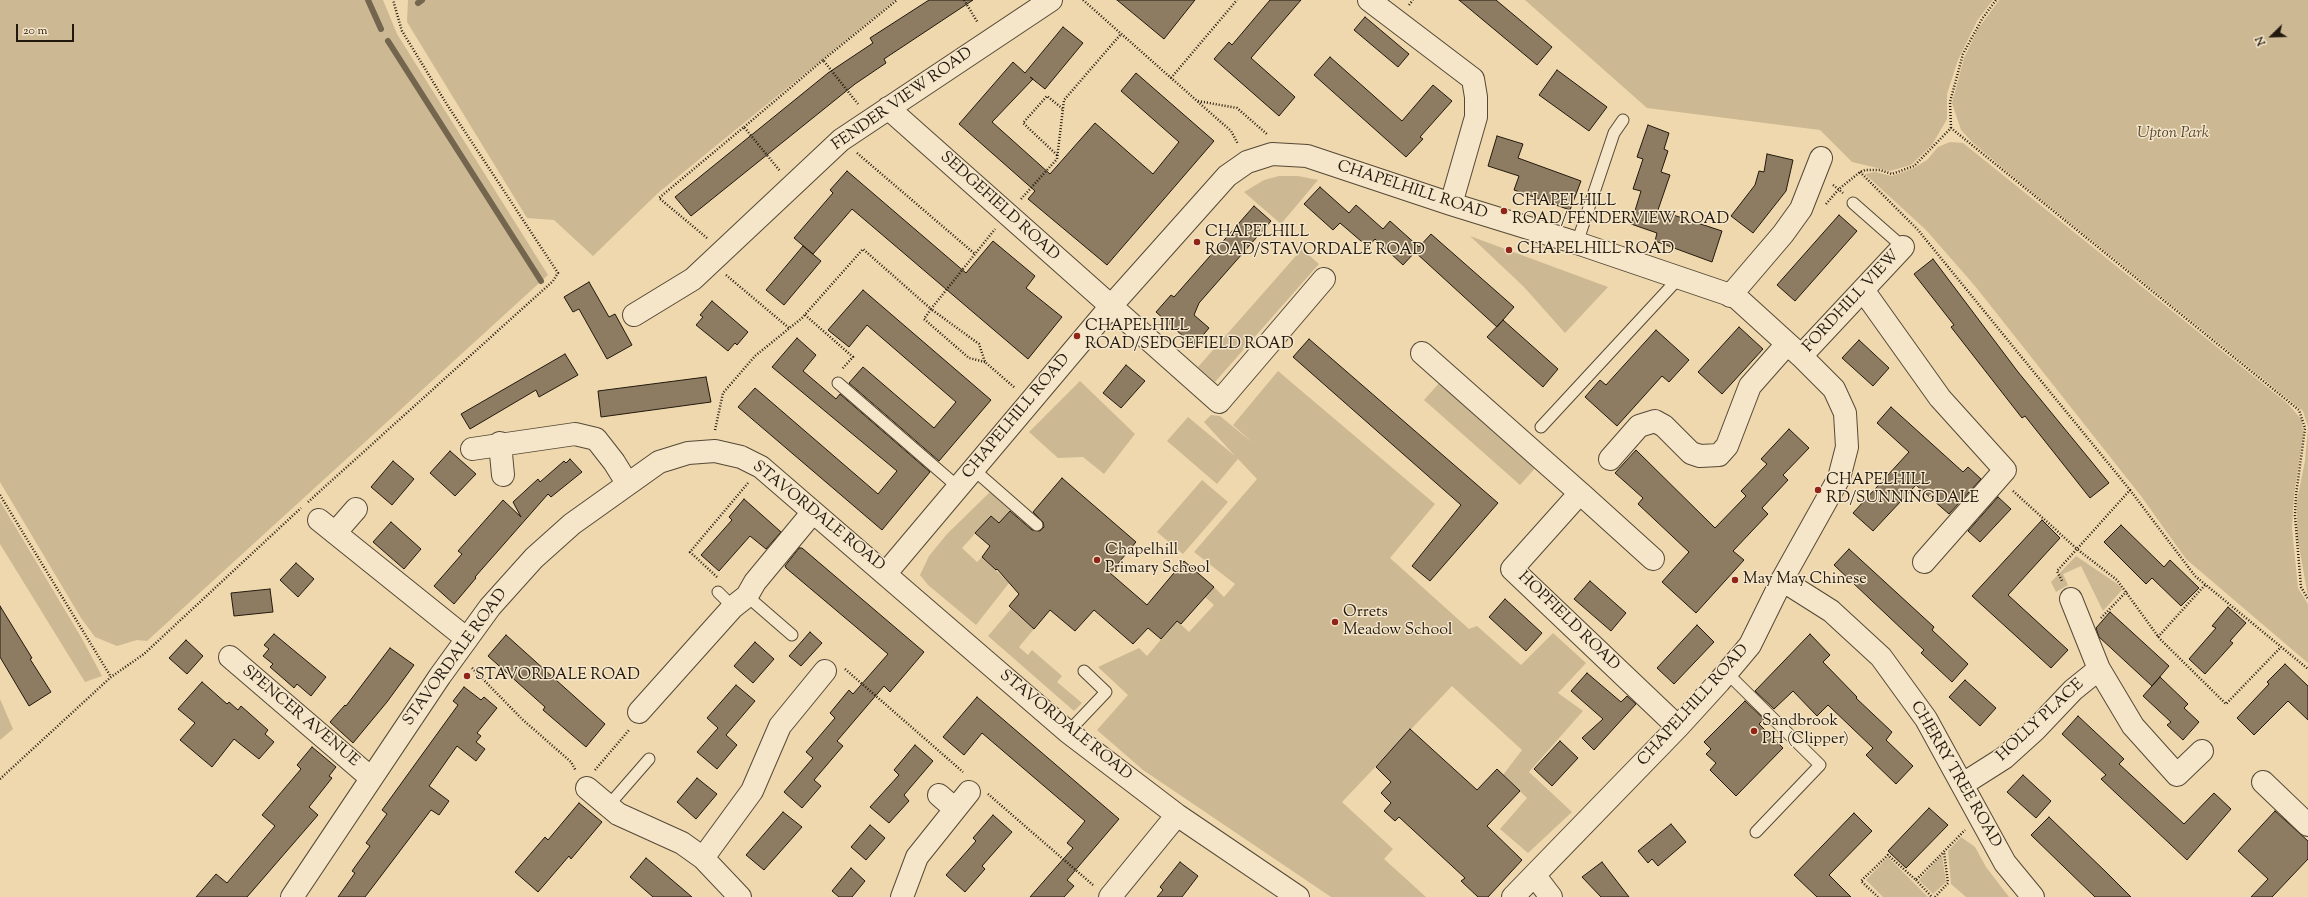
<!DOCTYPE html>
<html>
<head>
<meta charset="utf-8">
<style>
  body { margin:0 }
  #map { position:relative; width:2308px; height:897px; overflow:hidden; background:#efd8ae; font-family:"Sorts Mill Goudy",serif }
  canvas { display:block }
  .north { position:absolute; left:2252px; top:16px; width:40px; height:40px; -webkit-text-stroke:3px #f5e6ca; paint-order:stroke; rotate:247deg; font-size:11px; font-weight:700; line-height:16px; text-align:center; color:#22190e }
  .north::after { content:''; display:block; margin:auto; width:14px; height:18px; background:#22190e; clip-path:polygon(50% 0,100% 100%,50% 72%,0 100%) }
  .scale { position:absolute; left:16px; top:24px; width:58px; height:18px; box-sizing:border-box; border:2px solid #22190e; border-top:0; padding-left:5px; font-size:12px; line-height:14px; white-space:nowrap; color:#22190e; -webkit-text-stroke:3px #f5e6ca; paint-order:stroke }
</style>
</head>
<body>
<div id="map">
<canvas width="2308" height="897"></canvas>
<div class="north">N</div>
<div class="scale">20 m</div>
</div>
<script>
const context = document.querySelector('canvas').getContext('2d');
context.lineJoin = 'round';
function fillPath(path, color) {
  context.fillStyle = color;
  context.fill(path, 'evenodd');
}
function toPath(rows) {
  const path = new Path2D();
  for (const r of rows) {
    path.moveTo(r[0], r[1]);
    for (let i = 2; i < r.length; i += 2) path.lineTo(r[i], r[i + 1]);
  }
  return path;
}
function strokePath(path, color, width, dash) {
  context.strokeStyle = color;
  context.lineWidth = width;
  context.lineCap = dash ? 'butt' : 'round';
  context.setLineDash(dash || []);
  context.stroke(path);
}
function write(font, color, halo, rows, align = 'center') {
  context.font = font + ' "Sorts Mill Goudy",serif';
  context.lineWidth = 3;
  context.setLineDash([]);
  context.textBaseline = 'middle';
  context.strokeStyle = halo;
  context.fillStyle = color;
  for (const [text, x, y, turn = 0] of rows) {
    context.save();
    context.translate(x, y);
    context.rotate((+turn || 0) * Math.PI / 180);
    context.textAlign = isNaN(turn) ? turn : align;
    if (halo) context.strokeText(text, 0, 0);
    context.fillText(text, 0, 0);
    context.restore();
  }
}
const green = toPath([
  [0,0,383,0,397,34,548,275,147,641,137,640,117,646,95,637,81,618,0,482],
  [408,0,895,0,658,193,593,256,554,220,527,218,407,22],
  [1525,0,1993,0,1977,21,1958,60,1947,94,1947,119,1932,145,1911,165,1890,171,1852,162,1820,130,1647,108],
  [1999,0,2308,0,2308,597,2297,535,2297,500,2305,461,2308,427,2303,411,2016,179,1972,142,1961,130,1952,103,1964,58,1978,29],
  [1950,142,1963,143,2288,404,2302,420,2303,434,2294,496,2292,528,2298,588,2308,604,2308,663,2186,559,2141,496,1975,286,1926,230,1865,174,1875,172,1892,176,1912,169,1927,160,1938,147],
  [1279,176,1298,176,1318,180,1281,224,1244,192,1264,180],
  [1470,236,1608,287,1565,333,1524,287],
  [1302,249,1319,264,1215,382,1198,367],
  [1278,371,1435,504,1390,558,1469,629,1477,626,1521,665,1553,633,1586,663,1558,693,1583,711,1529,772,1572,812,1528,853,1500,829,1527,798,1503,775,1522,750,1452,686,1342,802,1393,849,1384,859,1426,897,1331,897,1143,770,1097,730,1128,695,1098,667,1139,648,1147,656,1177,621,1189,632,1214,605,1205,597,1214,587,1224,597,1235,584,1194,552,1257,479,1238,459,1217,484,1167,441,1188,417,1235,456,1204,422,1211,415,1220,416,1253,443,1233,425],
  [1080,381,1135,434,1104,474,1083,457,1058,458,1029,432],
  [1441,381,1537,466,1520,485,1424,400],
  [1202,480,1228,502,1183,554,1157,532],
  [991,491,1012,510,999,523,991,516,962,548,977,562,982,557,1009,583,976,625,928,585,920,575,929,556,947,534],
  [0,501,81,637,102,676,85,682,0,544],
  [2076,556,2119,585,2122,590,2103,611,2081,566,2063,574,2068,585,2056,592,2051,582],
  [1011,609,1034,629,1019,647,1028,655,1032,650,1062,676,1057,682,1082,703,1074,711,988,636],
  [0,699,13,729,0,740],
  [1961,837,1975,847,1986,867,2009,897,1966,897,1951,884,1948,851],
  [1942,855,1946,882,1933,894,1919,880],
  [1888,857,1928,897,1883,897,1866,880]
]);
const stream = toPath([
  [368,0,381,29],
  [418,3,422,0],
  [388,41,541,281]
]);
const building = toPath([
  [929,0,973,0,884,59,886,63,855,84,691,216,675,197,828,73,873,43,870,38,929,0],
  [1117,0,1195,0,1164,39,1117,0],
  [1270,0,1301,0,1251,58,1295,97,1279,116,1214,59,1229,42,1232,45,1270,0],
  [1459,0,1496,0,1552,47,1537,65,1459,0],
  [1365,17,1409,54,1398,67,1354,30,1365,17],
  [1063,27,1083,43,1045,89,1030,77,1033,79,992,122,1050,174,1095,123,1153,174,1179,142,1121,91,1136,73,1214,141,1107,265,1028,199,1035,191,959,124,1013,62,1025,73,1063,27],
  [1330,57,1402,121,1433,85,1452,101,1420,137,1423,139,1406,157,1314,75,1330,57],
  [1557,70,1607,107,1589,131,1539,95,1557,70],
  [1648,125,1669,133,1664,149,1668,151,1661,172,1670,175,1658,210,1722,231,1712,262,1655,241,1657,233,1631,224,1641,191,1633,189,1643,159,1637,157,1648,125],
  [1497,136,1523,144,1518,158,1581,181,1570,210,1514,190,1519,176,1488,166,1497,136],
  [1767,154,1793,160,1786,191,1753,233,1731,216,1755,185,1759,171,1764,172,1767,154],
  [847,171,966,273,993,241,1035,276,1026,288,1062,317,1028,359,852,209,813,254,794,238,833,193,830,190,847,171],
  [1320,187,1349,213,1356,205,1383,229,1390,221,1419,247,1431,234,1514,307,1497,327,1415,252,1403,265,1375,239,1368,247,1340,223,1333,230,1304,204,1320,187],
  [1254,206,1271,221,1199,303,1194,315,1209,328,1194,346,1156,312,1171,295,1174,297,1254,206],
  [1839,215,1857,231,1795,301,1777,285,1839,215],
  [803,246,821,261,784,305,766,290,803,246],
  [1933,259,2018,372,2109,483,2090,498,2025,416,2022,418,1951,327,1954,325,1914,274,1933,259],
  [589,282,609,317,615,314,632,345,607,359,579,309,573,312,564,297,589,282],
  [863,290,991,400,939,461,849,383,863,367,934,428,956,402,867,325,849,347,828,330,863,290],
  [712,301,748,332,737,345,735,343,728,351,696,325,703,317,700,315,712,301],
  [1503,320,1558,369,1543,387,1487,337,1503,320],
  [1739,327,1763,349,1722,394,1698,372,1739,327],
  [1656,330,1689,360,1669,382,1662,376,1617,426,1585,397,1600,380,1606,385,1656,330],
  [797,338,816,355,803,371,836,399,840,394,930,472,882,530,738,407,755,388,878,494,897,471,772,367,797,338],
  [1309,339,1498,503,1430,581,1412,566,1461,505,1293,357,1309,339],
  [1859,340,1889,368,1873,386,1842,358,1859,340],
  [565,354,578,375,539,397,536,390,470,429,461,414,565,354],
  [1126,365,1145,381,1121,408,1103,393,1126,365],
  [706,377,711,402,601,417,598,391,706,377],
  [1891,407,1963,472,1968,467,1981,479,1949,514,1916,485,1873,531,1853,513,1909,452,1877,423,1891,407],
  [1789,429,1809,448,1783,475,1788,480,1762,508,1768,514,1733,551,1744,560,1696,613,1662,582,1689,552,1638,504,1643,498,1615,473,1636,450,1715,528,1746,496,1741,491,1767,464,1761,459,1789,429],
  [450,451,476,474,455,496,430,473,450,451],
  [570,459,582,472,551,497,548,494,475,577,476,578,454,604,434,586,462,554,458,551,503,500,521,517,513,502,538,479,540,482,564,461,566,463,570,459],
  [393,461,414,479,392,505,371,487,393,461],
  [1062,478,1136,542,1110,573,1147,605,1184,561,1214,587,1181,624,1177,621,1161,639,1148,628,1133,644,1094,610,1075,631,1050,610,1034,629,1009,606,1019,594,997,569,996,570,982,557,990,546,975,533,991,516,999,523,1010,511,1032,530,1040,531,1044,527,1043,522,1033,512,1062,478],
  [1998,497,2011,509,1980,542,1968,531,1998,497],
  [744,499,781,532,766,549,750,536,719,571,701,555,732,520,729,517,744,499],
  [2042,520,2060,538,2008,595,2068,650,2051,668,1972,596,2042,520],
  [391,522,421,549,404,569,373,542,391,522],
  [2121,525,2164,567,2170,560,2199,588,2181,606,2152,578,2146,584,2104,542,2121,525],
  [799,548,802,548,924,652,890,692,884,686,837,741,843,746,814,780,821,786,802,808,784,792,813,758,806,752,835,718,830,713,849,690,853,694,888,654,786,568,785,566,799,548],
  [1849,549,1934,627,1932,630,1968,664,1952,682,1921,653,1924,650,1834,565,1849,549],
  [296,563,314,579,298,597,280,580,296,563],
  [1590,581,1626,613,1611,631,1574,599,1590,581],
  [270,589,273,612,234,616,231,593,270,589],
  [1505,599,1542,633,1526,651,1489,617,1505,599],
  [0,606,32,658,30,659,51,692,29,706,0,657,0,606],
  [2228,607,2246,623,2230,641,2233,643,2205,674,2189,659,2216,628,2212,626,2228,607],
  [2110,612,2169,666,2152,686,2099,637,2096,628,2110,612],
  [1697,625,1714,642,1674,684,1657,668,1697,625],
  [810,632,822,643,801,666,789,656,810,632],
  [274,634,326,677,311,696,297,684,294,688,285,680,270,667,273,664,263,656,269,649,264,645,274,634],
  [1810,634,1830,655,1823,662,1857,697,1856,698,1892,732,1886,740,1913,766,1896,784,1866,755,1873,748,1828,705,1817,716,1793,691,1774,709,1755,691,1810,634],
  [506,635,605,724,586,747,543,710,545,707,488,656,506,635],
  [186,640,203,656,187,674,169,658,186,640],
  [755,642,774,659,753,683,734,666,755,642],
  [390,648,414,665,387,702,353,743,330,722,345,705,346,706,390,648],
  [2285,664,2308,686,2308,720,2288,701,2254,735,2237,718,2269,684,2267,682,2285,664],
  [1587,673,1621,702,1627,696,1636,704,1594,750,1582,738,1603,719,1571,691,1587,673],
  [2160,677,2188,704,2184,708,2199,722,2183,740,2167,725,2171,722,2143,696,2160,677],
  [1965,680,1996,708,1980,726,1949,697,1965,680],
  [202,682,227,704,229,702,238,710,241,706,268,730,265,734,274,742,259,759,234,739,212,767,180,740,195,723,178,709,202,682],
  [736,685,755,701,726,735,737,745,717,769,697,752,718,728,707,718,736,685],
  [464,687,481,700,484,697,497,708,477,733,481,736,476,742,485,749,476,761,457,746,429,786,449,801,439,815,431,810,365,897,338,897,355,873,352,871,370,846,366,843,387,814,382,810,458,705,453,701,464,687],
  [977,697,1119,819,1067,880,1074,886,1064,897,1030,897,1073,848,1067,843,1085,821,982,733,964,755,943,737,977,697],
  [1745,701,1764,719,1759,724,1783,748,1736,796,1710,770,1716,763,1706,754,1711,749,1704,742,1745,701],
  [2078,716,2124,759,2119,764,2184,824,2214,793,2231,809,2187,860,2101,779,2106,775,2062,734,2078,716],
  [1410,729,1477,790,1497,769,1520,791,1487,826,1522,860,1488,897,1478,897,1461,881,1465,878,1399,817,1395,821,1384,811,1391,803,1381,793,1391,782,1376,767,1410,729],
  [1560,741,1578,758,1552,786,1534,769,1560,741],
  [915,745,933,761,904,795,909,801,889,823,870,807,899,775,894,770,915,745],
  [312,747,336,767,329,776,332,778,309,807,318,815,247,897,196,897,216,874,227,883,275,826,262,815,301,769,297,765,312,747],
  [2023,775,2051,801,2036,818,2007,792,2023,775],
  [697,778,717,794,696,819,677,802,697,778],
  [579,803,602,822,571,859,569,856,538,892,515,872,545,837,548,840,579,803],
  [1929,808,1948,825,1906,868,1888,851,1929,808],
  [2275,811,2308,841,2308,859,2272,897,2251,897,2268,879,2238,851,2275,811],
  [783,812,802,827,764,870,746,855,783,812],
  [1854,813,1872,831,1829,875,1851,897,1817,897,1794,875,1854,813],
  [993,815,1012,832,982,866,985,869,965,892,946,875,976,841,973,838,993,815],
  [2049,817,2107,873,2131,897,2095,897,2031,835,2049,817],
  [1671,824,1686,842,1658,866,1652,859,1648,863,1638,851,1671,824],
  [870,825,885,838,866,860,851,847,870,825],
  [646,858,658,868,692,897,653,897,630,877,646,858],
  [1180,862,1198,876,1182,897,1157,897,1163,890,1160,887,1180,862],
  [1602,862,1629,897,1601,897,1582,877,1602,862],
  [851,868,865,881,852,897,839,897,832,891,851,868]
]);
const path = toPath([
  [964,0,978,23],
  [1083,0,1231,131,1238,144],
  [1409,5,1413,0],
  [823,60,897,0],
  [1171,78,1237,0],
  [1198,101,1237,108,1268,135],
  [744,127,823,60,858,104],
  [1951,128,1950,102,1963,54,1982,19,1996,0],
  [857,153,975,254],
  [1057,155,1023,123,1047,96,1063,109],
  [1860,172,1918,230,2130,490,2077,549,2117,580,2160,639,2226,704,2281,647],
  [1833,185,1843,193],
  [1021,199,1057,159,1064,100,1121,34],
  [1826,204,1839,189,1860,172,1865,170,1880,170,1892,174,1914,166,1951,128,2299,410,2305,428,2296,495,2295,516,2301,587,2308,599],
  [707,238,659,198,744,127,780,171],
  [726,275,789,328],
  [805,315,853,357,842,369],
  [985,362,969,358,924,319,931,309,979,344,985,362,1015,388],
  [715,430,723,393,755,356,802,318,863,249,931,309,995,229],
  [2130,490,2195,576,2308,669],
  [2013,491,2077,549,2057,571,2062,581],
  [0,495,111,677],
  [308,502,553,281,558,273,446,103,402,31,393,0],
  [717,577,690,552,748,483],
  [2101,618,2127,591],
  [2158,637,2205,585],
  [472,668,522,719,571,762,576,771],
  [845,669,963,772],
  [595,770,629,730],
  [0,779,111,677,144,654,301,508],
  [988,794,1093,885],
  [1916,880,1932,897],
  [1878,897,1861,881,1888,855,1916,880,1965,830],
  [1935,897,1948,883,1944,852]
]);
const lane = toPath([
  [1853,203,1903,247],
  [1577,243,1614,133,1623,120],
  [838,383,958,487],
  [1541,427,1678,279],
  [973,469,1037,525],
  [718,592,733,607],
  [747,596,792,635],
  [1727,673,1820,765,1756,832],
  [1068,732,1106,692,1084,671],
  [608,806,649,759]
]);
const street = toPath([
  [1369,0,1473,79,1476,97,1476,117,1451,204],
  [888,108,1219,402,1324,279],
  [1863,290,1940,398,2005,470,1924,562],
  [1730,296,1783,234,1801,209,1821,158],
  [634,315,693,279,841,140,1051,0],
  [1422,353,1580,493,1512,569,1678,727],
  [1801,356,1903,247],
  [500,443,503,475],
  [472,449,575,434,596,439,614,462,627,483],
  [1610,459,1639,426,1655,421,1664,426,1691,453,1700,456,1719,455,1727,446,1750,386,1787,344],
  [1580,493,1653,559],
  [319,520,467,639],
  [335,533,356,509],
  [886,573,1111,306,1227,176,1247,162,1272,154,1307,156,1451,204,1577,243,1736,297,1801,356,1834,389,1845,413,1847,447,1839,478,1782,580,1750,645,1719,682,1678,727,1513,897],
  [1782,580,1831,611,1881,657,1926,719,2005,863,2033,897],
  [2071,599,2099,669,2133,726,2177,775,2202,751],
  [230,657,371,778],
  [639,712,733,607,747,596,755,582,813,512],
  [2263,782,2308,825],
  [1963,784,2004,758,2036,729,2073,690,2099,669],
  [587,788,618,814,682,843,703,858,740,897],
  [939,795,955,809],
  [703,858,752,791,780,726,825,671],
  [1535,876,1551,897],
  [292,897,440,676,490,607,534,558,572,524,659,462,688,453,715,451,741,457,761,467,1068,732,1177,815,1298,897],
  [902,897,917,857,969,792],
  [1110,897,1177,815]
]);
const markers = [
  [1504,211,4,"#8f2418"],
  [1197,242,4,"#8f2418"],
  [1509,250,4,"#8f2418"],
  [1077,336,4,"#8f2418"],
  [1818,490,4,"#8f2418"],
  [1097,560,4,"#8f2418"],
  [1735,580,4,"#8f2418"],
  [1335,622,4,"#8f2418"],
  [467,676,4,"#8f2418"],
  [1754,731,4,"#8f2418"]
];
const streetNames = [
  ["FENDER VIEW ROAD",903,100,-35],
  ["CHAPELHILL ROAD",1412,191,18],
  ["SEDGEFIELD ROAD",999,207,42],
  ["FORDHILL VIEW",1852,302,-47],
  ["CHAPELHILL ROAD",1017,417,-50],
  ["STAVORDALE ROAD",818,517,39],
  ["HOPFIELD ROAD",1568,622,44],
  ["STAVORDALE ROAD",456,658,-54],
  ["CHAPELHILL ROAD",1694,706,-48],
  ["SPENCER AVENUE",300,717,40],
  ["HOLLY PLACE",2041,721,-43],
  ["STAVORDALE ROAD",1065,726,39],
  ["CHERRY TREE ROAD",1955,775,60]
];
const parkNames = [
  ["Upton Park",2173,134]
];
const poiNames = [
  ["CHAPELHILL",1512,202],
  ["ROAD/FENDERVIEW ROAD",1512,220],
  ["CHAPELHILL",1205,233],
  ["ROAD/STAVORDALE ROAD",1205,251],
  ["CHAPELHILL ROAD",1517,250],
  ["CHAPELHILL",1085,327],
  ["ROAD/SEDGEFIELD ROAD",1085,345],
  ["CHAPELHILL",1826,481],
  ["RD/SUNNINGDALE",1826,499],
  ["Chapelhill",1105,551],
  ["Primary School",1105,569],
  ["May May Chinese",1743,580],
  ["Orrets",1343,613],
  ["Meadow School",1343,631],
  ["STAVORDALE ROAD",475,676],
  ["Sandbrook",1762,722],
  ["PH (Clipper)",1762,740]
];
fillPath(green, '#ccb893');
strokePath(stream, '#73654e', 6);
fillPath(building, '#8d7c61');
strokePath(building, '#22190e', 1);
strokePath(lane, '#554936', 13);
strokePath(street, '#554936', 24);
strokePath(path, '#22190e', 2.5, [1, 2]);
strokePath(lane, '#f5e6ca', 11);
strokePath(street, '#f5e6ca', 22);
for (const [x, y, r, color] of markers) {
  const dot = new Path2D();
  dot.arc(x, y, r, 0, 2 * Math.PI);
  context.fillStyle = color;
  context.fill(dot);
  strokePath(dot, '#f5e6ca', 1.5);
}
write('16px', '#22190e', '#f5e6ca', streetNames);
write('italic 16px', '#554936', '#f5e6ca', parkNames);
write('16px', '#22190e', '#f5e6ca', poiNames, 'left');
</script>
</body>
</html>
